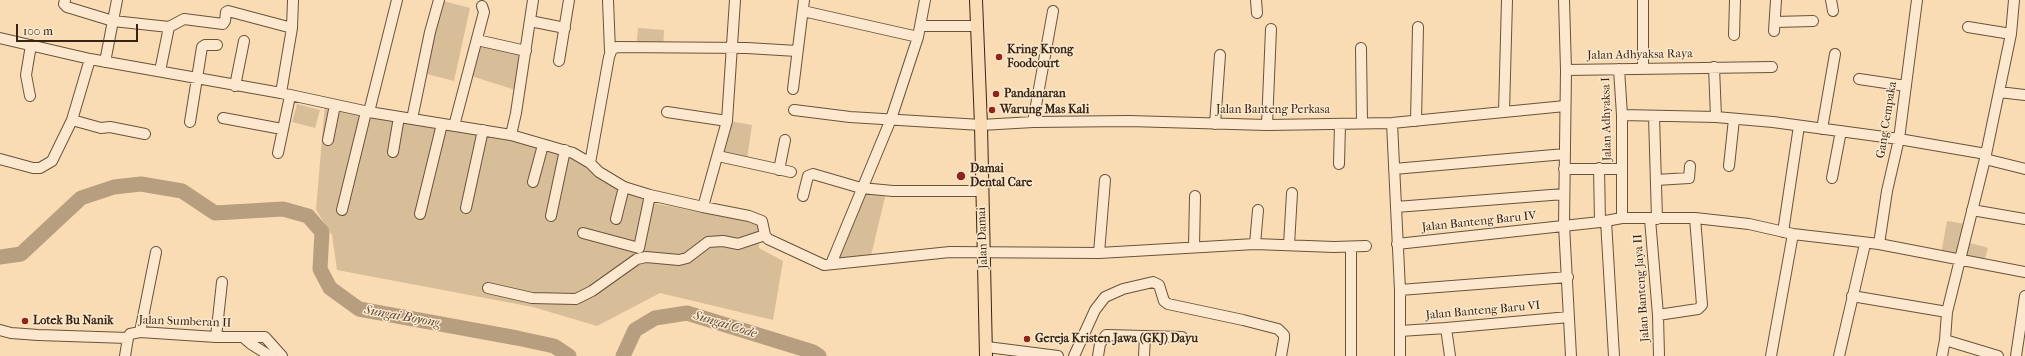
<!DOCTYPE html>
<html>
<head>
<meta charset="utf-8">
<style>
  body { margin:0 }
  #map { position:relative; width:2025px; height:356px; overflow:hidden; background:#f9dcb4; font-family:"IM FELL French Canon",serif }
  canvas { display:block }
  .scale { position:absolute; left:16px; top:24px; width:122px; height:18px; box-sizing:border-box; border:2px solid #372514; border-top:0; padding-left:5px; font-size:12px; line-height:14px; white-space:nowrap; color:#372514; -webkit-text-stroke:3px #fbe8ce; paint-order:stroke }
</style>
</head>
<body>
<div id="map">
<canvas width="2025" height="356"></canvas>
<div class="scale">100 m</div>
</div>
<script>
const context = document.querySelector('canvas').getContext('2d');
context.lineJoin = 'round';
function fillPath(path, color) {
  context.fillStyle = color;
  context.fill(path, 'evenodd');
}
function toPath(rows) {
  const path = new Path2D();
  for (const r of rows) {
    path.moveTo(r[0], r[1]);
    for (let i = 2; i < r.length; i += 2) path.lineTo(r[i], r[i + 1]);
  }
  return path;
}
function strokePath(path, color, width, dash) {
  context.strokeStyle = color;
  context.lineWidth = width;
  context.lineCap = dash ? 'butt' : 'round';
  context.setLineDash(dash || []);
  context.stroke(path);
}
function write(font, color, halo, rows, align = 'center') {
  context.font = font + ' "IM FELL French Canon",serif';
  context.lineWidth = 3;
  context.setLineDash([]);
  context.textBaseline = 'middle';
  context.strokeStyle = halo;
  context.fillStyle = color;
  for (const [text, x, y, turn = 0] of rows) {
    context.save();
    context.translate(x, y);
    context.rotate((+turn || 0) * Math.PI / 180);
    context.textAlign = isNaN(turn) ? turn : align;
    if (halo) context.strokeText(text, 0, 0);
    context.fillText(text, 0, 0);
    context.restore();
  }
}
const green = toPath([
  [443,1,470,8,454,81,423,73],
  [638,28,664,30,663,52,636,50],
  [479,41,526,51,519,91,471,76],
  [325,103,483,130,590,163,653,203,760,224,759,248,783,261,773,320,660,293,597,326,533,307,337,270,332,235,316,210],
  [297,104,320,110,315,128,292,122],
  [729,121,752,125,747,159,720,155],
  [859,193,886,193,869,264,856,268,827,268],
  [1947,221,1966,224,1958,256,1941,254],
  [1967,242,1988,248,1984,262,1964,257]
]);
const river = toPath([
  [0,257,21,254,81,198,114,187,141,184,182,191,215,213,283,209,308,216,322,232,320,269,330,288,359,309,517,338,554,346,569,356],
  [623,356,635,330,655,318,687,313,813,352,819,356]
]);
const minor = toPath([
  [65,0,64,4,67,7,113,21,169,27,160,71],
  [608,0,610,51],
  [1256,0,1257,13],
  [1564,0,1566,70,1564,225,1571,356],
  [1643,0,1643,68],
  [1831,0,1833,11],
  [803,11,918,37],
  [530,21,565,28],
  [1775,22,1813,21],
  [920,26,976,26],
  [169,27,184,19,223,24,225,21,226,12,228,11,292,28],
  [1968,27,2011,34],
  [1774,31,1776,0],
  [1734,35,1735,0],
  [0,38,90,59,281,93,369,112,511,135,573,153,590,163,599,172,624,187,650,195,703,207,727,121,735,0],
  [477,40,526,51],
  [1361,48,1362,123],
  [559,61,569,0],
  [105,62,117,0],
  [1714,67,1716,117],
  [1619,69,1622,115,1622,218],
  [1566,70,1772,67],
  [1859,79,1906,86],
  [235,86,244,41],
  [793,89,804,0],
  [1999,92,2025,95],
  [281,93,292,28,293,0],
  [30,96,26,75,31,45],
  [794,110,850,117,981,125,1033,122,1129,121,1267,125,1392,123,1565,106],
  [369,112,397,0],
  [667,112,727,121],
  [1504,112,1507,0],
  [1622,115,1716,117,1773,122,1899,139,1986,154],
  [1654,116,1657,219],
  [223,118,282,129],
  [412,119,430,32,439,0],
  [72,120,101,128,110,127,145,134],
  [1416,121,1418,27],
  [190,122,202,47,205,45,217,45],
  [1033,122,1053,11],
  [1392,123,1400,290,1400,356],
  [1215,124,1220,55],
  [1267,125,1271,29],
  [454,126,484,12,482,6],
  [1822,129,1835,54],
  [511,135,516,113,533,0],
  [328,140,335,105],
  [393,152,399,117],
  [278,153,290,96],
  [718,156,791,172],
  [0,159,33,168,40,168,52,161,72,120,90,59],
  [1985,159,2025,169],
  [590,163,609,57,612,49,617,47,747,48,797,51],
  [1339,164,1340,124],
  [1729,166,1734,119],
  [1599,168,1600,222],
  [1394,169,1565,154],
  [1564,169,1622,169],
  [779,170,785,140],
  [1832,178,1841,131],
  [1656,180,1689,178,1690,166],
  [533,182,543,145],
  [803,196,808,176,813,174,861,188,893,191,982,191],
  [703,207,749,216,762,221,765,235,768,239,824,265,950,252,1099,253,1255,244,1334,247,1366,246],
  [1396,207,1564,194],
  [466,208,483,130],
  [342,210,366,112],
  [1972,210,2025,219],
  [420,214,442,124],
  [551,216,565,150],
  [616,219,624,187],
  [1650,219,1658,315,1659,356],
  [1606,221,1614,356],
  [1783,232,1799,126],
  [583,233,639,248,650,195],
  [1255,244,1258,210],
  [1397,244,1600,222,1622,218,1695,218,1749,224,1793,234,1879,244,2025,272],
  [1879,244,1887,191,1899,139,1917,0],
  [1289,245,1292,193],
  [1194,247,1195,196],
  [1099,253,1105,180],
  [831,264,891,119,918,37,925,0],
  [488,288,532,298,576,299,592,291,637,259,646,257,679,260,687,258,708,242,723,241,738,244,765,235],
  [1400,290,1568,277],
  [1852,296,1947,312],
  [1658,315,1698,309,1702,305,1695,218],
  [1446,328,1450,356],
  [0,330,11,333,38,335,128,338],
  [1400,331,1446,328,1569,317],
  [140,332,156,252],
  [216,337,222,282],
  [128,338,130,334,140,332,216,337,265,337,282,356],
  [244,338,251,344,270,356],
  [1945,340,1998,356],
  [987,347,1058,356],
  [125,356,128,338],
  [1074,356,1095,310,1105,297,1123,289,1153,282,1159,285,1164,301,1168,304,1243,320,1278,329,1284,335,1284,339,1281,356],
  [1098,356,1100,344,1106,335,1182,337],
  [1144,356,1145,336],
  [1351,356,1351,247],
  [1771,356,1793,234],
  [1839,356,1865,244],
  [1942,356,1945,340,1947,312,1985,159,2011,34,2014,0],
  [2016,356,2025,296]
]);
const major = toPath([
  [976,0,981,125,986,356]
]);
const markers = [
  [999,57,4,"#8f2418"],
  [996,94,4,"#8f2418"],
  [992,110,4,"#8f2418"],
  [961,176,5,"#8f2418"],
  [25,321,4,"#8f2418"],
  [1027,339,4,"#8f2418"]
];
const poiNames = [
  ["Kring Krong",1007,50],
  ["Foodcourt",1007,64],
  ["Pandanaran",1004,94],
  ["Warung Mas Kali",1000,110],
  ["Damai",970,169],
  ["Dental Care",970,183],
  ["Lotek Bu Nanik",33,321],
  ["Gereja Kristen Jawa (GKJ) Dayu",1035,339]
];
const streetNames = [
  ["Jalan Adhyaksa Raya",1640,55,-1],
  ["Jalan Banteng Perkasa",1273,110],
  ["Jalan Adhyaksa I",1607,119,-91],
  ["Gang Cempaka",1887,120,-81],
  ["Jalan Banteng Baru IV",1479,222,-6],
  ["Jalan Damai",983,238,-92],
  ["Jalan Banteng Jaya II",1642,288,-94],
  ["Jalan Banteng Baru VI",1483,311,-5],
  ["Jalan Sumberan II",185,322,2]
];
const waterNames = [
  ["Sungai Boyong",402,317,10],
  ["Sungai Code",725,325,17]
];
fillPath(green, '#d8bd99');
strokePath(river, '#b79e7e', 15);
strokePath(minor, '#68533c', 12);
strokePath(major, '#372514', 14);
strokePath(minor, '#fbe8ce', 10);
strokePath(major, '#f9dcb4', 12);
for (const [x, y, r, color] of markers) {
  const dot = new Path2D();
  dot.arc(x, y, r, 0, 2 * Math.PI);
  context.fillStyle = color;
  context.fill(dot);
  strokePath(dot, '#fbe8ce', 1.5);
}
write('bold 12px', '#372514', '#fbe8ce', poiNames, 'left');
write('12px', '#372514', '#fbe8ce', streetNames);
write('italic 13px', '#5d4934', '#fbe8ce', waterNames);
</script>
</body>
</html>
